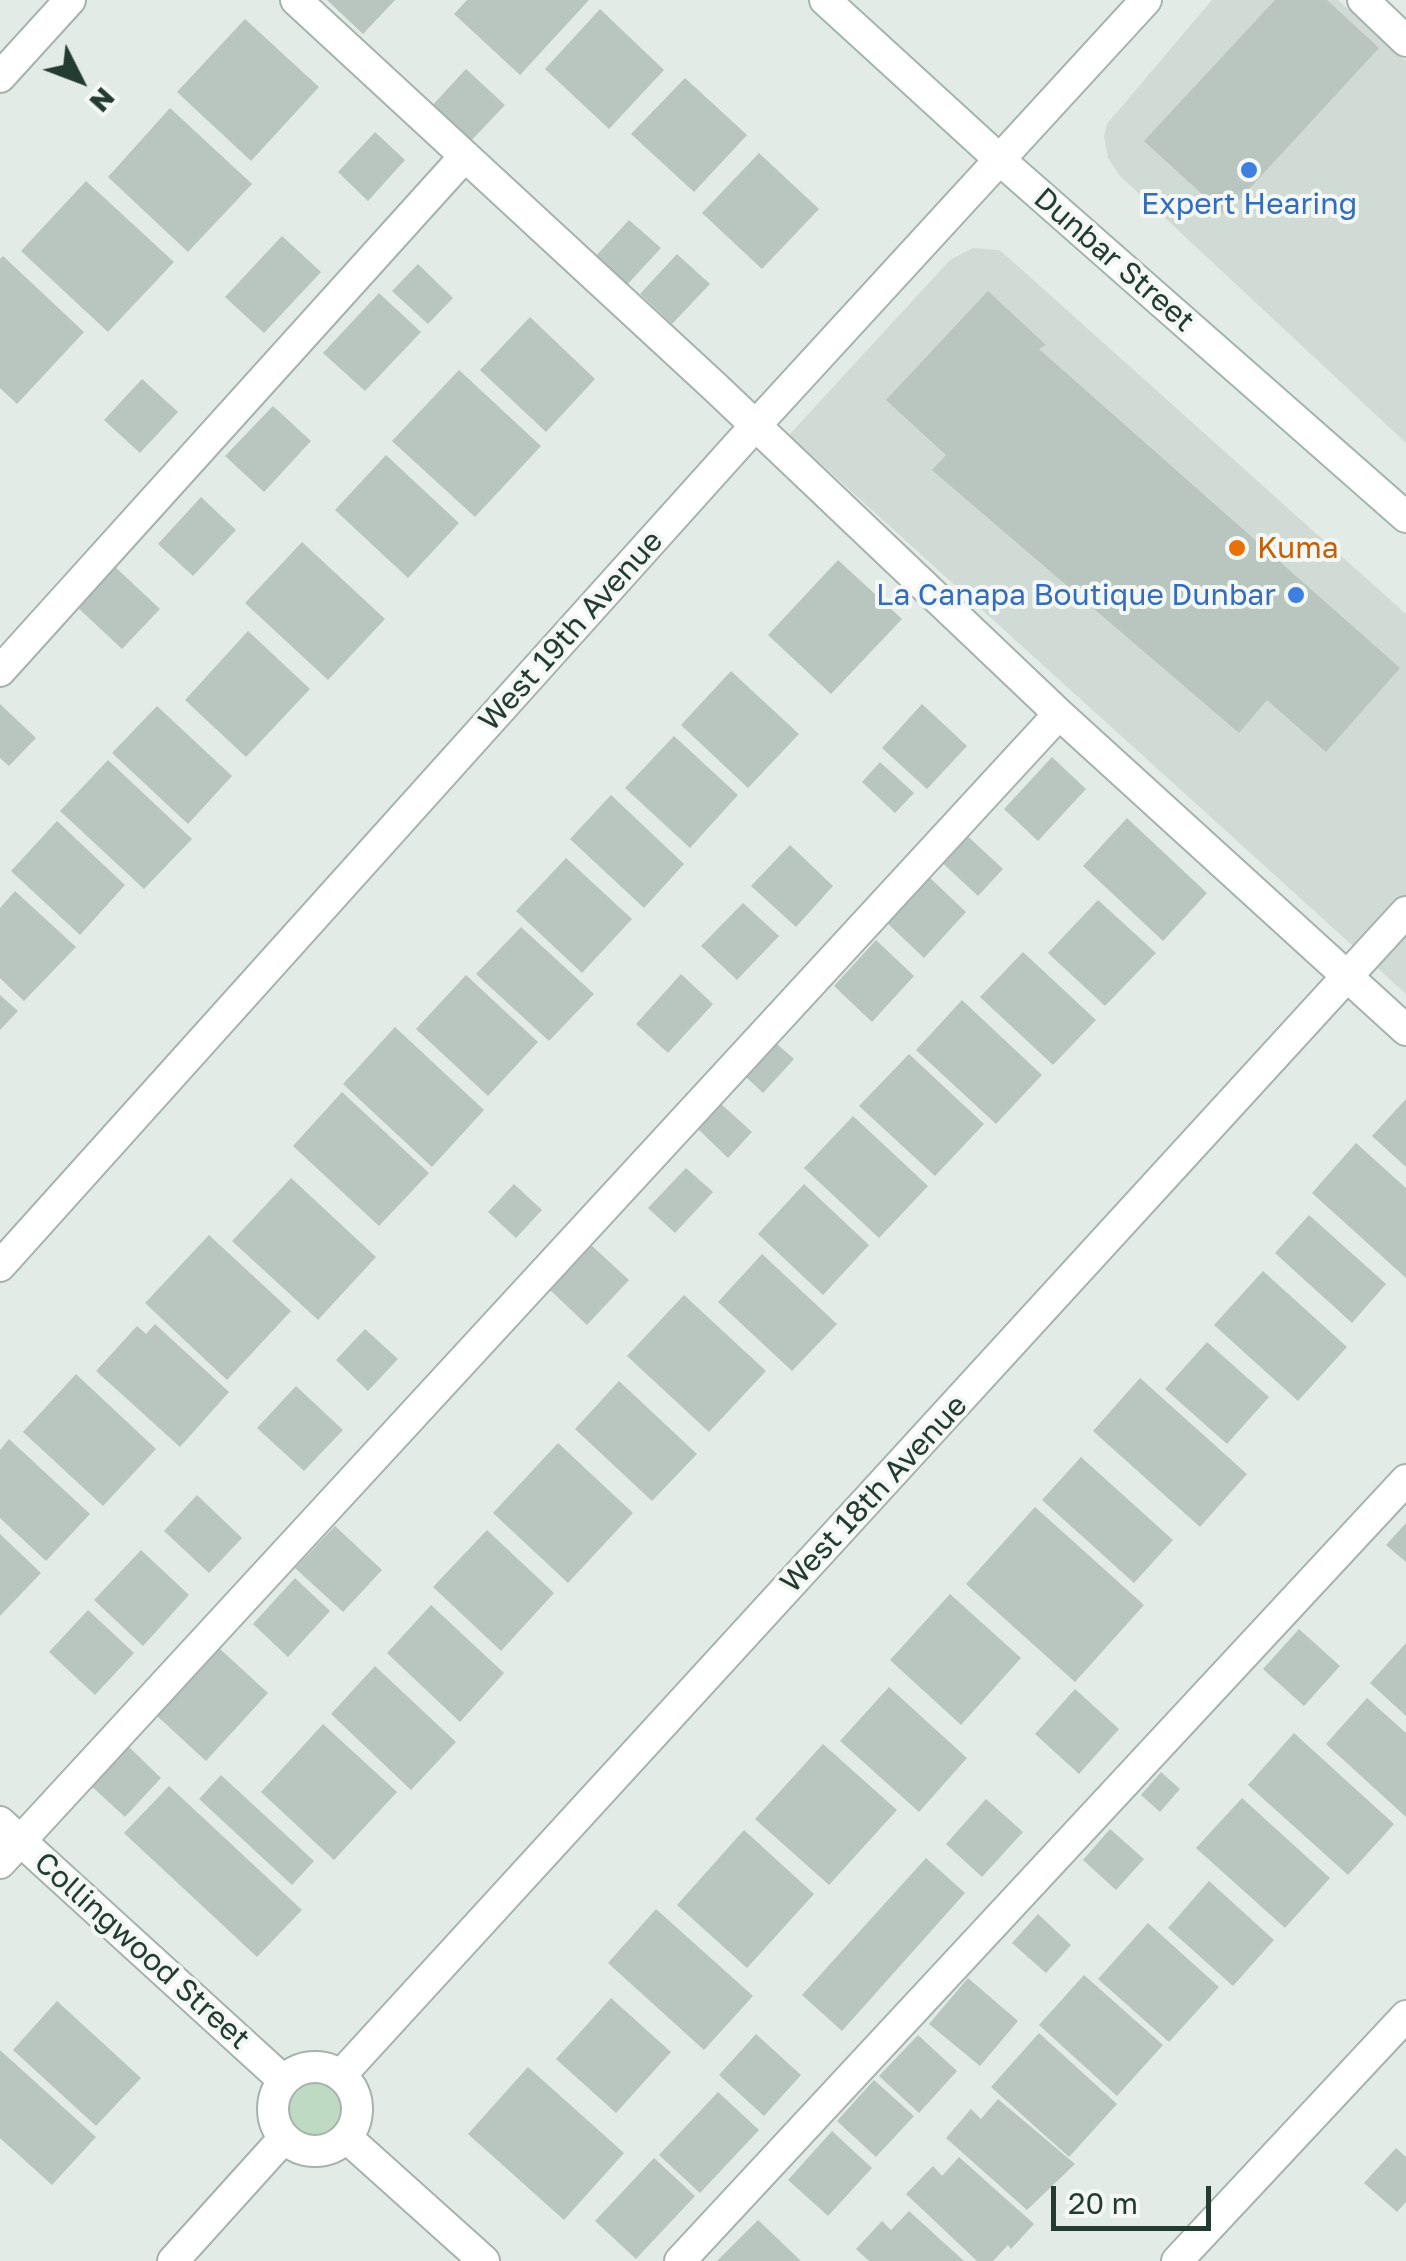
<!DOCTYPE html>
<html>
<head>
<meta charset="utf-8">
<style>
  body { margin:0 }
  #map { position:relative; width:1406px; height:2261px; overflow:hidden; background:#e3ebe7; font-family:"Golos Text",sans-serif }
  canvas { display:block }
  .north { position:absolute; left:30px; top:30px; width:100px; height:100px; -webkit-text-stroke:8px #f3f8f5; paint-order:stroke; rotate:132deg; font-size:28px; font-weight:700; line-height:40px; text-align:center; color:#243b32 }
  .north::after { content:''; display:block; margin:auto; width:35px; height:45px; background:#243b32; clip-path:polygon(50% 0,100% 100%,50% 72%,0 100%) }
  .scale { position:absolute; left:1051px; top:2186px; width:160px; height:45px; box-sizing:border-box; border:5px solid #243b32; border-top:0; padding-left:12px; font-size:30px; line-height:35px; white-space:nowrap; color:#243b32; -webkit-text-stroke:8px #f3f8f5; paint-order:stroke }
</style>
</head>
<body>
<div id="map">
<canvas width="1406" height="2261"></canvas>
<div class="north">N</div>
<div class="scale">20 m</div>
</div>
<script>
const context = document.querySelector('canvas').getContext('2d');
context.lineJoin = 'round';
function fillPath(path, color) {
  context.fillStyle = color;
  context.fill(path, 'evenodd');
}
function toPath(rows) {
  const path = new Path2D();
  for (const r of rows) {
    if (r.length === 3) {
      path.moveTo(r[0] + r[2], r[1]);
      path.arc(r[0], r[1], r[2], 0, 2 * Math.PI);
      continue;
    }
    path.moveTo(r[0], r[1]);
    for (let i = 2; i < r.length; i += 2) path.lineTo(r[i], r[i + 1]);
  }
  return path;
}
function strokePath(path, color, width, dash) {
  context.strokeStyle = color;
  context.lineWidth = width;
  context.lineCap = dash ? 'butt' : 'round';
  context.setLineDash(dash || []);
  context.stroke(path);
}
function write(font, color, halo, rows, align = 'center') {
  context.font = font + ' "Golos Text",sans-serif';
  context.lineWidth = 8;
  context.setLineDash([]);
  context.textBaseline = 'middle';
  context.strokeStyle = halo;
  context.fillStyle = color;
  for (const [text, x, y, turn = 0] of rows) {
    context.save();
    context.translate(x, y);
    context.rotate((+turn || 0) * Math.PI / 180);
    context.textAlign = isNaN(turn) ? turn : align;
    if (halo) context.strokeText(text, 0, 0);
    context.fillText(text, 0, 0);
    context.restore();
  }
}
const built = toPath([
  [1212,0,1338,0,1406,61,1406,443,1119,175,1108,158,1104,136,1107,124],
  [973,248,999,250,1011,260,1406,614,1406,994,789,435,950,260]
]);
const green = toPath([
  [313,2109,31]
]);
const building = toPath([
  [327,0,395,0,363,34],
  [467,0,589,0,520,75,454,14],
  [1275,0,1327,0,1379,48,1225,215,1144,141],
  [600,9,664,70,609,129,545,69],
  [245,19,319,87,251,161,177,92],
  [466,69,505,105,468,144,430,108],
  [685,78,747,135,694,192,631,134],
  [170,108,252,184,188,252,108,177],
  [375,132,405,160,368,201,338,172],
  [759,153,819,209,762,269,702,213],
  [86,181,174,262,108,332,21,251],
  [629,220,661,248,625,287,594,258],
  [282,236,321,272,264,333,225,297],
  [677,254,710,284,672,324,640,294],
  [3,256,84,332,17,404,0,388,0,259],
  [418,264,453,298,428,324,392,291],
  [988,291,1046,345,1039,349,1400,668,1326,752,1267,700,1239,733,932,470,946,455,886,400],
  [379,293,421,332,365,391,323,353],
  [530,317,595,379,546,432,480,370],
  [459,370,541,446,475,517,392,441],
  [142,379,178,412,140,453,104,420],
  [273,406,311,441,264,492,225,456],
  [386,455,459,523,408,578,335,510],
  [201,497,236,530,193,576,158,544],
  [302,542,385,619,328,680,245,603],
  [838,560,902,619,831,694,768,635],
  [113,565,160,609,122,649,75,605],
  [248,631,310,689,246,757,185,700],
  [731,671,799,734,748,788,681,725],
  [0,704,36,738,9,766,0,758],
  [922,704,967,746,927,789,882,748],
  [157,706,232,776,188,824,112,753],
  [674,736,738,795,690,848,625,788],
  [1052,757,1086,789,1038,841,1004,809],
  [108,760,192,839,144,889,60,811],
  [880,762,914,793,895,813,862,782],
  [611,795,684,864,644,908,570,839],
  [1127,818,1207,893,1163,941,1083,866],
  [57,821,125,885,80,935,11,871],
  [961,830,1003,869,978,896,936,857],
  [790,845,833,886,796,927,751,886],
  [566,858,632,919,582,973,516,911],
  [927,875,966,912,924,958,885,921],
  [15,891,76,947,24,1001,0,978,0,908],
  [1098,900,1156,953,1105,1006,1048,953],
  [743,903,779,936,737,980,701,946],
  [521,927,594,994,549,1041,476,974],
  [876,940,914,976,872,1022,834,986],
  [1023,952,1096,1020,1053,1065,980,997],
  [681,974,713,1004,668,1053,636,1024],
  [466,975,538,1042,488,1096,416,1029],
  [0,995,18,1011,0,1030],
  [962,1000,1042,1075,996,1124,916,1050],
  [395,1027,484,1110,432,1167,343,1084],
  [777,1044,794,1059,763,1093,746,1077],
  [909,1054,984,1124,935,1176,859,1106],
  [342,1092,429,1173,379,1226,293,1146],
  [1406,1099,1406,1167,1372,1136],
  [720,1103,752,1132,728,1158,697,1128],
  [853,1116,928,1186,879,1238,804,1168],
  [1356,1143,1406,1188,1406,1278,1312,1193],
  [686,1168,713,1192,675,1233,648,1208],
  [291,1178,376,1257,318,1320,232,1241],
  [514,1184,542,1210,516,1238,488,1212],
  [804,1184,869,1245,823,1295,758,1234],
  [1309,1215,1386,1284,1352,1323,1275,1253],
  [209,1235,291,1311,227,1380,145,1303],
  [591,1245,629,1280,587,1325,550,1290],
  [762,1254,837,1324,792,1371,718,1302],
  [1263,1271,1347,1347,1298,1401,1214,1325],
  [684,1295,766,1371,709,1432,627,1356],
  [155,1324,229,1392,180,1447,96,1371,137,1326,146,1334],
  [365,1329,398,1359,368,1391,336,1360],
  [1207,1342,1269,1397,1227,1444,1165,1389],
  [76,1374,156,1449,103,1506,23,1432],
  [1140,1378,1247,1474,1200,1527,1093,1431],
  [619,1381,697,1454,652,1501,575,1429],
  [296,1386,343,1430,304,1471,257,1428],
  [9,1439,90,1514,46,1561,0,1518,0,1450],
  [558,1443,633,1513,568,1583,493,1513],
  [1081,1457,1173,1540,1134,1583,1042,1500],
  [197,1495,242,1538,209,1573,164,1531],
  [1035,1507,1144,1605,1075,1682,966,1584],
  [1406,1523,1406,1562,1386,1545],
  [335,1526,382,1570,343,1612,295,1568],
  [487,1530,554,1593,501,1651,433,1587],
  [0,1534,41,1573,0,1616],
  [141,1550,189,1595,143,1646,94,1600],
  [295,1578,330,1611,288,1657,253,1624],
  [950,1594,1021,1658,961,1725,890,1660],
  [431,1605,504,1673,460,1722,387,1653],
  [88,1610,134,1653,95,1695,49,1652],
  [1299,1629,1340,1666,1304,1706,1263,1669],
  [1406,1643,1406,1716,1370,1683],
  [219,1648,268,1693,206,1761,156,1715],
  [375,1666,456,1742,411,1790,331,1714],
  [889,1687,967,1758,919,1812,840,1741],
  [1075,1689,1119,1729,1079,1774,1035,1734],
  [1367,1698,1406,1733,1406,1817,1326,1744],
  [323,1724,397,1792,334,1860,261,1792],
  [1294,1733,1394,1824,1348,1875,1248,1785],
  [126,1744,161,1778,125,1817,89,1784],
  [823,1744,897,1810,829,1885,755,1819],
  [1161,1772,1180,1789,1160,1812,1141,1795],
  [221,1775,314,1861,292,1885,199,1799],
  [169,1786,302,1910,257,1957,124,1833],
  [1242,1798,1330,1878,1285,1928,1196,1848],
  [986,1799,1023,1832,982,1877,946,1844],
  [1110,1829,1144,1859,1116,1890,1083,1860],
  [744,1830,814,1894,747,1968,677,1905],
  [926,1858,965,1893,842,2031,802,1995],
  [1209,1881,1274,1940,1233,1986,1168,1928],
  [656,1909,753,1996,704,2050,608,1963],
  [1038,1914,1071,1945,1046,1973,1012,1943],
  [1148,1923,1219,1987,1169,2042,1098,1979],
  [1084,1975,1163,2045,1117,2096,1039,2025],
  [968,1978,1018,2021,980,2066,929,2024],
  [611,1998,671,2052,616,2113,556,2059],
  [57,2001,141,2078,96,2126,13,2050],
  [1039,2033,1117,2104,1069,2157,991,2087],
  [756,2034,801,2075,764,2116,719,2075],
  [918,2035,957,2071,919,2113,879,2076],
  [0,2050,96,2137,52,2185,0,2138],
  [528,2067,624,2153,564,2220,468,2134],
  [874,2080,914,2116,876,2157,837,2121],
  [718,2092,759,2130,700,2193,659,2155],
  [998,2099,1075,2164,1027,2210,946,2138,971,2109,981,2119],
  [832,2131,872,2168,828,2216,788,2180],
  [1396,2148,1406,2157,1406,2202,1397,2212,1364,2183],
  [959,2157,1034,2224,1011,2249,1008,2245,993,2261,977,2261,906,2194,933,2166,942,2176],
  [654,2158,695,2196,636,2259,595,2221],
  [909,2211,964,2261,869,2261,856,2249,882,2221,891,2230],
  [758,2220,801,2261,717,2261]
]);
const lane = toPath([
  [296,0,715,387,1059,714,1406,1030],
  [1363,0,1406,41],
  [0,671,465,156],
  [0,1863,1059,714],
  [680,2261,1406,1480]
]);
const street = toPath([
  [0,77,70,0],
  [0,1266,755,426,1146,0],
  [0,1822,283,2080],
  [315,2109,42],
  [341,2075,1406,912],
  [346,2137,484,2261],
  [173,2261,284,2138],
  [1177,2261,1406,2016]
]);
const secondary = toPath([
  [825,0,999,159,1406,517]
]);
const markers = [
  [1249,170,10,"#3f7fe0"],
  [1237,548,10,"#e8710a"],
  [1296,595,10,"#3f7fe0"]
];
const shopNames = [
  ["Expert Hearing",1249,204],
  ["La Canapa Boutique Dunbar",1276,595,"right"]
];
const streetNames = [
  ["Dunbar Street",1114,260,41],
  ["West 19th Avenue",571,631,-48],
  ["West 18th Avenue",874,1494,-47],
  ["Collingwood Street",142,1951,42]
];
const foodNames = [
  ["Kuma",1257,548]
];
fillPath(built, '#d1dbd5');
fillPath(green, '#bedac2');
fillPath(building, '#b8c6bf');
strokePath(lane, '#a6b3ad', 34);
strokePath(street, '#a6b3ad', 34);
strokePath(secondary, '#a2b6ad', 34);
strokePath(lane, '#fff', 30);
strokePath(street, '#fff', 30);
strokePath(secondary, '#fff', 30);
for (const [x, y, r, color] of markers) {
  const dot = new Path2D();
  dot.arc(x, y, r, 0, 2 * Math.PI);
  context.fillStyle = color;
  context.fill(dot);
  strokePath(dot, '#f3f8f5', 4);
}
write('30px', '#366cbe', '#f3f8f5', shopNames);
write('30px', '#243b32', '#f3f8f5', streetNames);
write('30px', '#c56008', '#f3f8f5', foodNames, 'left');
</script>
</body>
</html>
